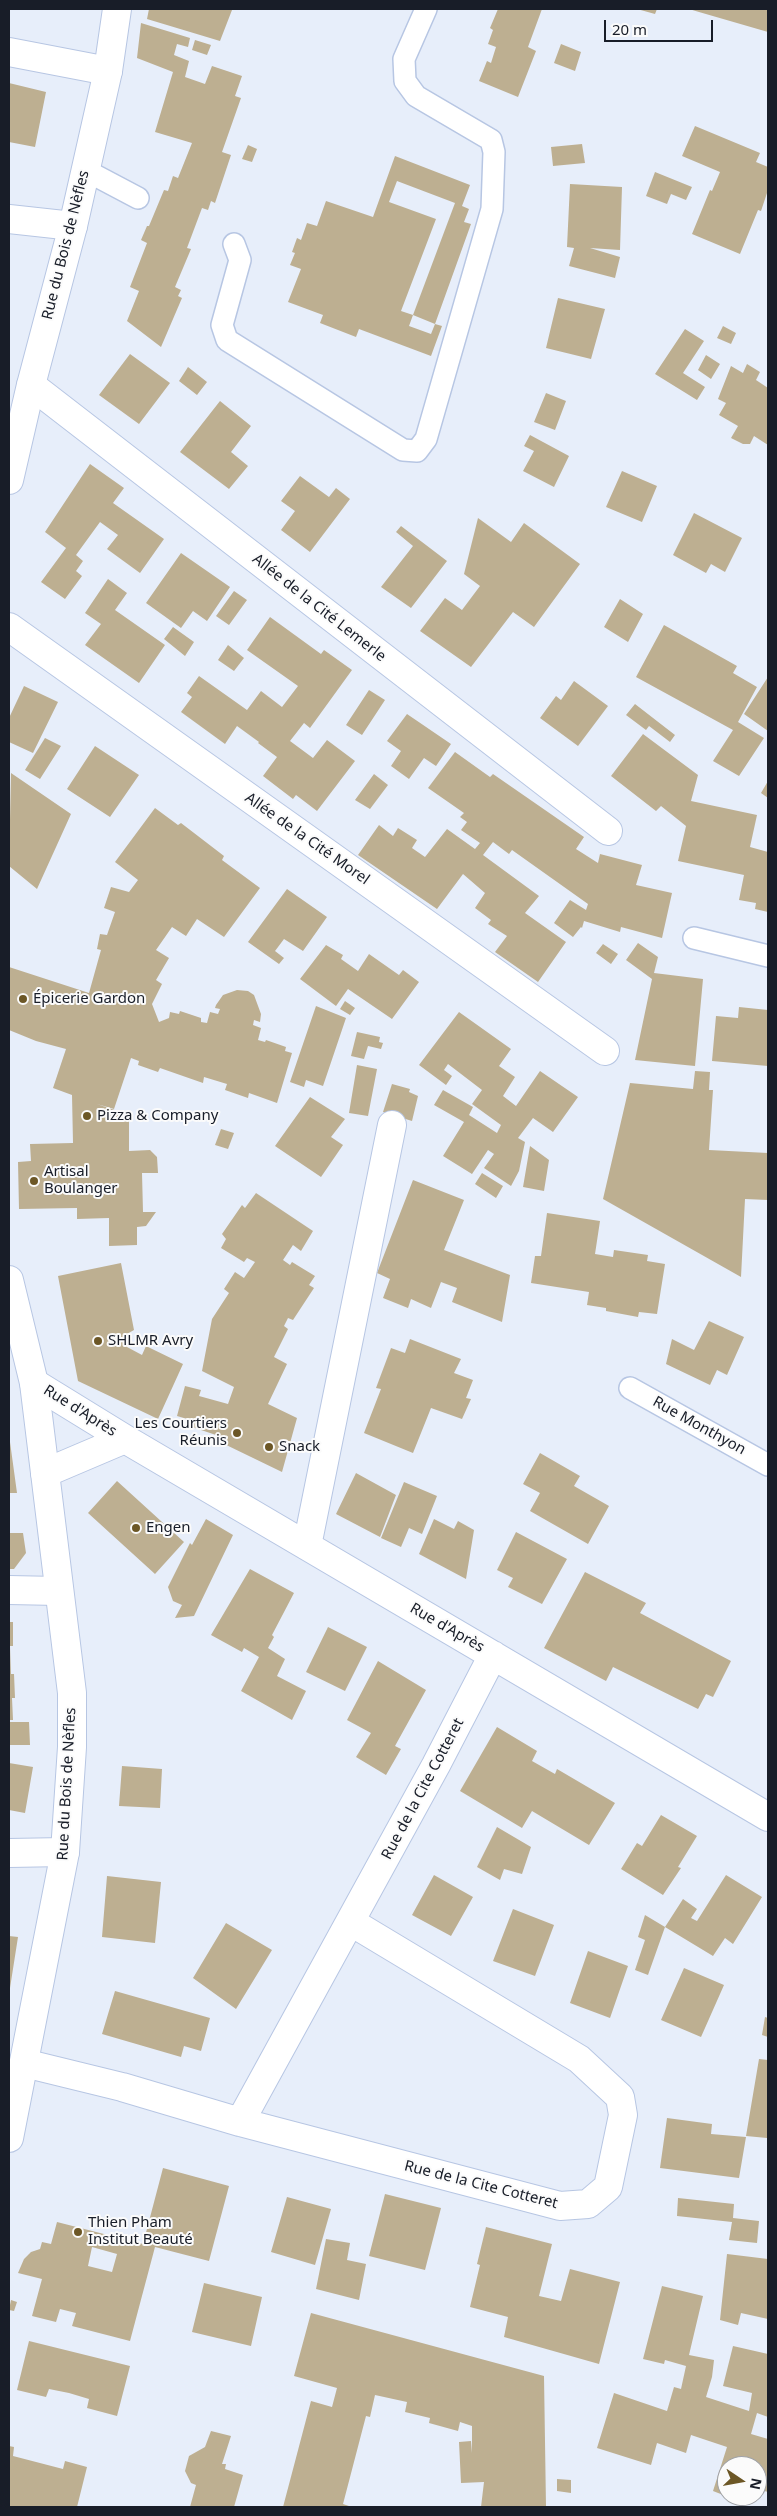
<!DOCTYPE html>
<html>
<head>
<meta charset="utf-8">
<style>
  body { margin:0 }
  #map { position:relative; width:777px; height:2516px; overflow:hidden; background:#e7eefa; font-family:"Noto Sans",sans-serif }
  canvas { display:block }
  .frame { position:absolute; inset:0; border:10px solid #181d28; pointer-events:none }
  .north { position:absolute; left:717px; top:2456px; width:50px; height:50px; box-sizing:border-box; background:#fbfbfb; border:1px solid #a0a2a7; border-radius:50%; rotate:102deg; font-size:14px; font-weight:700; line-height:20px; text-align:center; color:#181d28 }
  .north::after { content:''; display:block; margin:auto; width:18px; height:22px; background:#6c5726; clip-path:polygon(50% 0,100% 100%,50% 72%,0 100%) }
  .scale { position:absolute; left:604px; top:20px; width:109px; height:22px; box-sizing:border-box; border:2px solid #181d28; border-top:0; padding-left:6px; font-size:15px; line-height:18px; white-space:nowrap; color:#181d28; -webkit-text-stroke:4px #fbfbfb; paint-order:stroke }
</style>
</head>
<body>
<div id="map">
<canvas width="777" height="2516"></canvas>
<div class="frame"></div>
<div class="north">N</div>
<div class="scale">20 m</div>
</div>
<script>
const context = document.querySelector('canvas').getContext('2d');
context.lineJoin = 'round';
function fillPath(path, color) {
  context.fillStyle = color;
  context.fill(path, 'evenodd');
}
function toPath(rows) {
  const path = new Path2D();
  for (const r of rows) {
    path.moveTo(r[0], r[1]);
    for (let i = 2; i < r.length; i += 2) path.lineTo(r[i], r[i + 1]);
  }
  return path;
}
function strokePath(path, color, width, dash) {
  context.strokeStyle = color;
  context.lineWidth = width;
  context.lineCap = dash ? 'butt' : 'round';
  context.setLineDash(dash || []);
  context.stroke(path);
}
function write(font, color, halo, rows, align = 'center') {
  context.font = font + ' "Noto Sans",sans-serif';
  context.lineWidth = 4;
  context.setLineDash([]);
  context.textBaseline = 'middle';
  context.strokeStyle = halo;
  context.fillStyle = color;
  for (const [text, x, y, turn = 0] of rows) {
    context.save();
    context.translate(x, y);
    context.rotate((+turn || 0) * Math.PI / 180);
    context.textAlign = isNaN(turn) ? turn : align;
    if (halo) context.strokeText(text, 0, 0);
    context.fillText(text, 0, 0);
    context.restore();
  }
}
const building = toPath([
  [149,9,226,9,232,10,220,41,147,19],
  [498,9,542,9,528,47,536,51,518,97,479,81,487,61,491,63,496,47,488,44,493,30,490,28],
  [637,9,657,9,655,14],
  [689,9,768,9,768,32,699,12],
  [141,23,190,38,188,47,177,44,174,55,189,61,185,77,205,84,212,66,242,76,235,96,241,98,222,152,231,155,215,203,211,201,208,210,202,208,187,248,191,249,175,287,181,290,178,296,182,298,161,347,127,321,139,291,130,287,147,243,141,240,147,226,149,226,164,190,168,191,173,176,178,178,192,143,155,132,173,72,137,58],
  [195,40,211,45,207,55,192,50],
  [561,44,581,52,575,71,554,63],
  [9,83,46,92,35,147,9,142],
  [695,126,760,153,756,162,768,167,768,190,761,211,758,210,740,254,692,234,710,190,712,191,720,172,682,156],
  [582,144,585,163,553,166,551,147],
  [248,145,257,149,252,162,242,159],
  [395,156,470,185,462,206,469,209,464,222,471,224,435,324,413,315,409,326,431,334,435,324,442,326,431,356,359,329,356,337,320,323,323,315,288,302,301,269,290,265,295,253,292,252,297,238,301,240,307,223,317,226,326,201,373,217],
  [397,181,455,203,413,315,401,311,436,219,389,202],
  [655,172,692,187,686,200,671,194,667,204,646,196],
  [570,184,622,187,620,250,590,248,620,257,615,278,569,266,574,248,567,247],
  [558,298,605,309,591,359,546,348],
  [723,326,736,333,731,344,717,338],
  [685,329,704,341,683,373,705,387,697,400,655,374],
  [130,354,170,383,139,424,99,395],
  [706,355,720,364,711,379,698,370],
  [747,364,760,372,756,380,768,388,768,445,754,436,750,444,743,444,731,438,738,426,719,415,726,403,718,399,731,366,743,373],
  [188,367,207,382,197,395,179,381],
  [546,393,566,401,555,430,534,422],
  [220,401,251,426,231,452,248,466,229,489,180,452],
  [530,435,569,456,554,487,523,471,534,451,524,446],
  [90,464,124,488,113,503,164,539,140,573,107,549,118,535,100,522,76,555,83,561,76,571,82,576,65,599,41,582,66,548,45,532],
  [622,471,657,486,642,522,606,507],
  [300,476,329,497,336,488,350,499,310,552,281,530,295,511,281,501],
  [694,513,742,538,725,572,711,564,706,573,673,555],
  [478,518,511,542,524,523,580,564,534,627,513,612,471,667,420,631,445,598,462,610,480,586,464,574],
  [401,526,447,561,411,608,381,587,413,546,396,532],
  [181,553,230,587,207,621,193,611,181,628,146,603],
  [108,579,127,593,115,610,165,645,139,683,85,645,101,624,85,613],
  [234,591,247,600,229,625,216,616],
  [620,599,643,614,628,642,604,627],
  [270,617,321,654,324,650,352,670,310,728,304,723,290,741,313,758,327,740,355,761,317,811,296,795,293,799,263,776,277,757,258,743,259,742,237,726,225,744,181,712,192,697,187,693,199,676,247,710,261,691,282,707,298,686,247,650],
  [664,625,737,666,733,673,757,687,738,722,764,738,739,776,713,761,733,730,636,677],
  [173,627,194,642,185,656,164,639],
  [228,645,244,658,234,671,218,660],
  [768,677,768,731,744,714],
  [574,681,608,706,578,746,540,718,556,696,561,700],
  [24,686,58,702,33,753,9,742,9,718],
  [369,690,385,700,362,735,346,725],
  [635,704,675,735,670,742,649,726,646,730,626,715],
  [407,714,451,744,436,766,424,758,409,779,391,766,401,751,387,741],
  [643,734,698,775,691,801,757,815,750,847,768,852,768,912,755,909,756,903,739,900,744,875,678,861,686,826,661,806,656,811,611,776],
  [45,738,61,746,40,779,25,770],
  [95,746,139,775,110,817,67,789],
  [455,752,490,777,493,774,584,837,576,849,598,863,600,854,642,865,636,885,672,893,662,938,621,927,620,932,584,921,582,928,581,927,573,937,554,923,570,900,586,910,588,904,512,850,509,854,493,842,483,855,539,896,525,913,566,942,538,982,495,952,507,936,488,924,491,920,475,908,485,893,463,874,437,909,358,855,379,825,393,836,398,828,417,840,412,848,425,857,447,829,475,849,480,843,461,830,467,822,460,817,464,813,428,788],
  [11,773,71,814,37,889,9,866],
  [374,774,388,785,370,809,355,800],
  [768,781,768,798,761,793],
  [155,808,178,825,181,823,224,856,222,860,260,888,224,937,197,919,186,936,172,927,156,950,169,958,156,980,162,984,152,1004,159,1022,169,1018,170,1012,179,1014,180,1011,201,1018,201,1022,207,1023,210,1012,218,1014,220,1009,215,1008,216,1005,223,995,237,990,248,991,254,995,261,1014,260,1022,254,1020,253,1025,261,1028,258,1040,265,1042,266,1040,286,1047,285,1051,292,1053,277,1103,249,1093,248,1098,225,1090,227,1084,204,1077,203,1083,160,1068,158,1072,138,1065,139,1061,131,1058,114,1109,97,1104,129,1115,129,1151,150,1150,157,1157,158,1173,142,1173,143,1212,156,1212,146,1226,137,1227,137,1245,109,1246,109,1218,77,1219,77,1208,19,1209,18,1162,31,1161,30,1144,73,1143,72,1095,53,1088,66,1049,36,1041,9,1030,9,967,89,993,101,950,97,949,100,934,107,935,115,912,104,908,111,887,129,892,138,880,115,862],
  [287,889,327,917,303,951,284,939,275,951,284,958,279,964,248,942],
  [638,943,658,957,654,973,703,979,695,1066,635,1060,652,979,626,960],
  [603,944,618,954,611,964,596,953],
  [326,945,343,955,341,959,358,971,369,954,399,975,403,970,419,982,392,1019,348,989,336,1006,300,979],
  [345,1001,355,1008,350,1015,340,1009],
  [316,1006,346,1018,323,1086,306,1080,304,1087,290,1082],
  [739,1007,768,1010,768,1066,712,1061,716,1016,738,1018],
  [459,1012,511,1049,499,1066,515,1077,503,1096,516,1106,540,1071,578,1097,553,1132,533,1118,518,1138,525,1142,519,1171,511,1186,484,1168,494,1154,488,1150,472,1174,443,1156,464,1122,434,1105,443,1090,473,1107,469,1115,497,1133,501,1125,472,1104,482,1090,448,1064,444,1070,452,1076,446,1085,419,1065],
  [357,1032,380,1037,379,1042,383,1043,381,1049,368,1046,364,1059,351,1056],
  [357,1065,377,1069,368,1116,349,1113],
  [695,1071,710,1072,709,1090,713,1090,709,1150,768,1153,768,1200,745,1199,741,1277,603,1199,630,1083,693,1089],
  [392,1084,410,1089,409,1092,418,1096,412,1121,383,1112],
  [310,1097,345,1119,331,1137,343,1145,321,1177,275,1146],
  [221,1129,234,1133,228,1149,215,1145],
  [530,1146,549,1160,544,1191,523,1187],
  [482,1173,503,1186,496,1198,475,1184],
  [413,1180,464,1200,444,1250,510,1275,502,1322,452,1302,457,1288,441,1282,431,1308,411,1299,408,1308,383,1298,390,1279,377,1273],
  [256,1193,313,1231,301,1251,293,1245,283,1260,290,1265,292,1262,315,1276,309,1285,314,1288,293,1320,288,1318,284,1326,288,1329,274,1357,287,1364,268,1404,297,1418,282,1472,218,1441,219,1436,192,1427,194,1421,177,1416,185,1386,201,1390,199,1396,228,1404,234,1387,202,1371,212,1319,229,1293,224,1289,235,1272,244,1278,255,1262,247,1258,244,1262,221,1248,226,1239,222,1234,242,1205,245,1208],
  [547,1213,600,1221,595,1254,613,1257,614,1250,648,1255,647,1261,665,1264,657,1314,639,1312,638,1317,606,1311,606,1308,587,1305,589,1292,531,1283,535,1256,541,1256],
  [121,1263,134,1330,125,1335,127,1347,142,1355,146,1346,183,1364,158,1419,78,1381,58,1276],
  [709,1321,744,1337,727,1375,717,1370,710,1385,666,1364,672,1339,694,1350],
  [410,1339,461,1359,454,1373,473,1380,466,1398,471,1399,462,1419,431,1408,413,1453,364,1433,381,1389,376,1388,391,1348,405,1353],
  [9,1442,10,1442,17,1493,9,1493],
  [540,1453,580,1476,574,1486,609,1506,588,1544,530,1511,540,1493,523,1484],
  [356,1473,396,1495,380,1537,336,1514],
  [117,1481,184,1542,155,1574,88,1513],
  [404,1482,437,1496,422,1534,409,1528,401,1547,381,1538],
  [206,1519,233,1535,194,1616,175,1618,182,1605,173,1601,168,1587,190,1543,192,1545],
  [434,1519,454,1529,458,1521,474,1530,466,1579,419,1554],
  [516,1532,567,1559,542,1604,508,1587,513,1578,497,1570],
  [9,1533,23,1533,26,1553,14,1569,9,1569],
  [250,1569,294,1593,272,1635,274,1637,268,1648,285,1659,277,1676,306,1691,292,1720,241,1691,259,1657,244,1648,242,1652,211,1635],
  [585,1572,646,1603,640,1613,731,1661,713,1697,706,1694,698,1709,613,1667,606,1681,544,1648],
  [9,1622,13,1622,13,1646,10,1646,11,1674,14,1674,15,1698,12,1698,13,1720,9,1720],
  [328,1627,367,1647,345,1691,306,1672],
  [378,1661,426,1690,395,1746,401,1749,386,1775,356,1757,371,1733,347,1720],
  [9,1722,29,1722,30,1745,9,1745],
  [497,1727,537,1751,532,1761,555,1774,557,1769,615,1803,589,1845,532,1811,522,1828,460,1791],
  [9,1763,33,1767,25,1813,9,1810],
  [122,1766,162,1769,160,1808,119,1806],
  [661,1815,697,1836,678,1867,681,1868,663,1895,621,1869,637,1843,642,1846],
  [497,1827,531,1847,522,1874,504,1869,500,1880,477,1867],
  [434,1875,473,1897,451,1936,412,1915],
  [726,1875,762,1897,733,1944,725,1938,713,1956,665,1927,683,1899,697,1909,691,1918,697,1921],
  [107,1876,161,1882,155,1943,102,1937],
  [513,1909,554,1925,535,1976,493,1961],
  [645,1915,665,1927,648,1975,635,1970,645,1940,638,1937],
  [226,1923,272,1950,236,2009,193,1978],
  [9,1936,18,1937,10,1988,9,1988],
  [588,1951,628,1966,610,2018,570,2003],
  [684,1968,724,1985,701,2037,661,2020],
  [115,1991,210,2018,201,2051,184,2046,181,2057,102,2034],
  [765,2017,768,2018,768,2037,762,2035],
  [759,2059,768,2060,767,2138,746,2136],
  [667,2118,712,2124,711,2134,746,2137,739,2178,660,2168],
  [163,2168,229,2186,209,2261,155,2247,130,2341,72,2326,76,2313,60,2309,56,2322,32,2316,42,2279,18,2273,24,2259,31,2252,40,2249,42,2242,51,2244,57,2222,143,2244],
  [92,2247,117,2254,112,2272,88,2266],
  [385,2194,441,2208,425,2270,369,2256],
  [287,2197,331,2209,315,2265,271,2252],
  [678,2198,734,2204,733,2218,759,2221,757,2243,729,2240,732,2222,677,2216],
  [486,2227,552,2244,539,2296,561,2301,570,2269,620,2282,599,2364,504,2337,508,2317,470,2307,480,2265,477,2264],
  [326,2239,350,2243,347,2260,366,2264,359,2300,316,2289],
  [727,2254,768,2259,768,2319,741,2313,738,2325,720,2320],
  [204,2283,262,2297,251,2346,192,2332],
  [662,2286,703,2296,689,2355,714,2360,712,2377,706,2397,749,2411,752,2393,723,2386,733,2346,768,2354,768,2417,757,2413,751,2434,768,2439,768,2492,757,2489,761,2470,757,2469,757,2466,741,2464,727,2466,727,2496,732,2496,731,2498,713,2491,727,2447,691,2435,686,2453,657,2443,651,2465,597,2448,614,2393,667,2411,674,2387,681,2389,686,2366,665,2360,664,2364,643,2359],
  [11,2300,17,2302,14,2311,9,2310],
  [311,2313,544,2376,546,2507,481,2507,484,2482,461,2483,459,2442,471,2441,472,2453,472,2426,460,2422,458,2431,429,2423,430,2418,405,2412,407,2402,375,2395,370,2417,366,2416,343,2504,352,2507,283,2507,311,2401,332,2407,337,2388,294,2376],
  [29,2341,130,2366,117,2416,87,2408,89,2399,69,2393,49,2389,46,2397,17,2390],
  [211,2431,231,2436,222,2464,226,2464,225,2469,243,2475,234,2507,190,2507,196,2485,191,2483,185,2471,189,2456,205,2447],
  [9,2446,14,2447,13,2456,63,2469,65,2461,87,2467,77,2507,9,2507],
  [557,2479,571,2480,571,2493,557,2491]
]);
const lane = toPath([
  [85,170,138,198],
  [234,244,240,260,222,325,227,340,403,450,417,451,426,439,492,209,494,152,491,140,416,96,405,81,404,59,426,9],
  [694,938,768,956],
  [630,1388,768,1465]
]);
const street = toPath([
  [9,52,108,71],
  [9,219,73,226],
  [31,385,608,831],
  [9,627,605,1051],
  [34,1383,125,1439,768,1817],
  [45,1473,125,1439],
  [307,1546,392,1125],
  [9,1590,58,1591],
  [9,1853,65,1852],
  [24,2063,122,2087,240,2122,560,2206,588,2204,608,2187,623,2115,620,2097,579,2059,351,1922],
  [240,2122,436,1765,493,1655]
]);
const secondary = toPath([
  [9,480,31,385,73,226,108,71,117,9],
  [9,1280,34,1383,72,1693,72,1747,65,1852,9,2138]
]);
const markers = [
  [23,999,5,"#6c5726"],
  [87,1116,5,"#6c5726"],
  [34,1181,5,"#6c5726"],
  [98,1341,5,"#6c5726"],
  [237,1433,5,"#6c5726"],
  [269,1447,5,"#6c5726"],
  [136,1528,5,"#6c5726"],
  [78,2232,5,"#6c5726"]
];
const streetNames = [
  ["Rue du Bois de Nèfles",66,245,-76],
  ["Allée de la Cité Lemerle",319,608,38],
  ["Allée de la Cité Morel",307,839,35],
  ["Rue d'Après",80,1411,32],
  ["Rue Monthyon",699,1426,29],
  ["Rue d'Après",447,1628,30],
  ["Rue du Bois de Nèfles",67,1784,-87],
  ["Rue de la Cite Cotteret",423,1789,-62],
  ["Rue de la Cite Cotteret",481,2185,14]
];
const poiNames = [
  ["Épicerie Gardon",33,999],
  ["Pizza & Company",97,1116],
  ["Artisal",44,1172],
  ["Boulanger",44,1189],
  ["SHLMR Avry",108,1341],
  ["Les Courtiers",227,1424,"right"],
  ["Réunis",227,1441,"right"],
  ["Snack",279,1447],
  ["Engen",146,1528],
  ["Thien Pham",88,2223],
  ["Institut Beauté",88,2240]
];
fillPath(building, '#bdaf91');
strokePath(lane, '#b7c6e3', 24);
strokePath(street, '#b7c6e3', 30);
strokePath(secondary, '#b7c6e3', 30);
strokePath(lane, '#fff', 21);
strokePath(street, '#fff', 28);
strokePath(secondary, '#fff', 28);
for (const [x, y, r, color] of markers) {
  const dot = new Path2D();
  dot.arc(x, y, r, 0, 2 * Math.PI);
  context.fillStyle = color;
  context.fill(dot);
  strokePath(dot, '#fbfbfb', 2);
}
write('15px', '#181d28', '#fbfbfb', streetNames);
write('15px', '#181d28', '#fbfbfb', poiNames, 'left');
</script>
</body>
</html>
